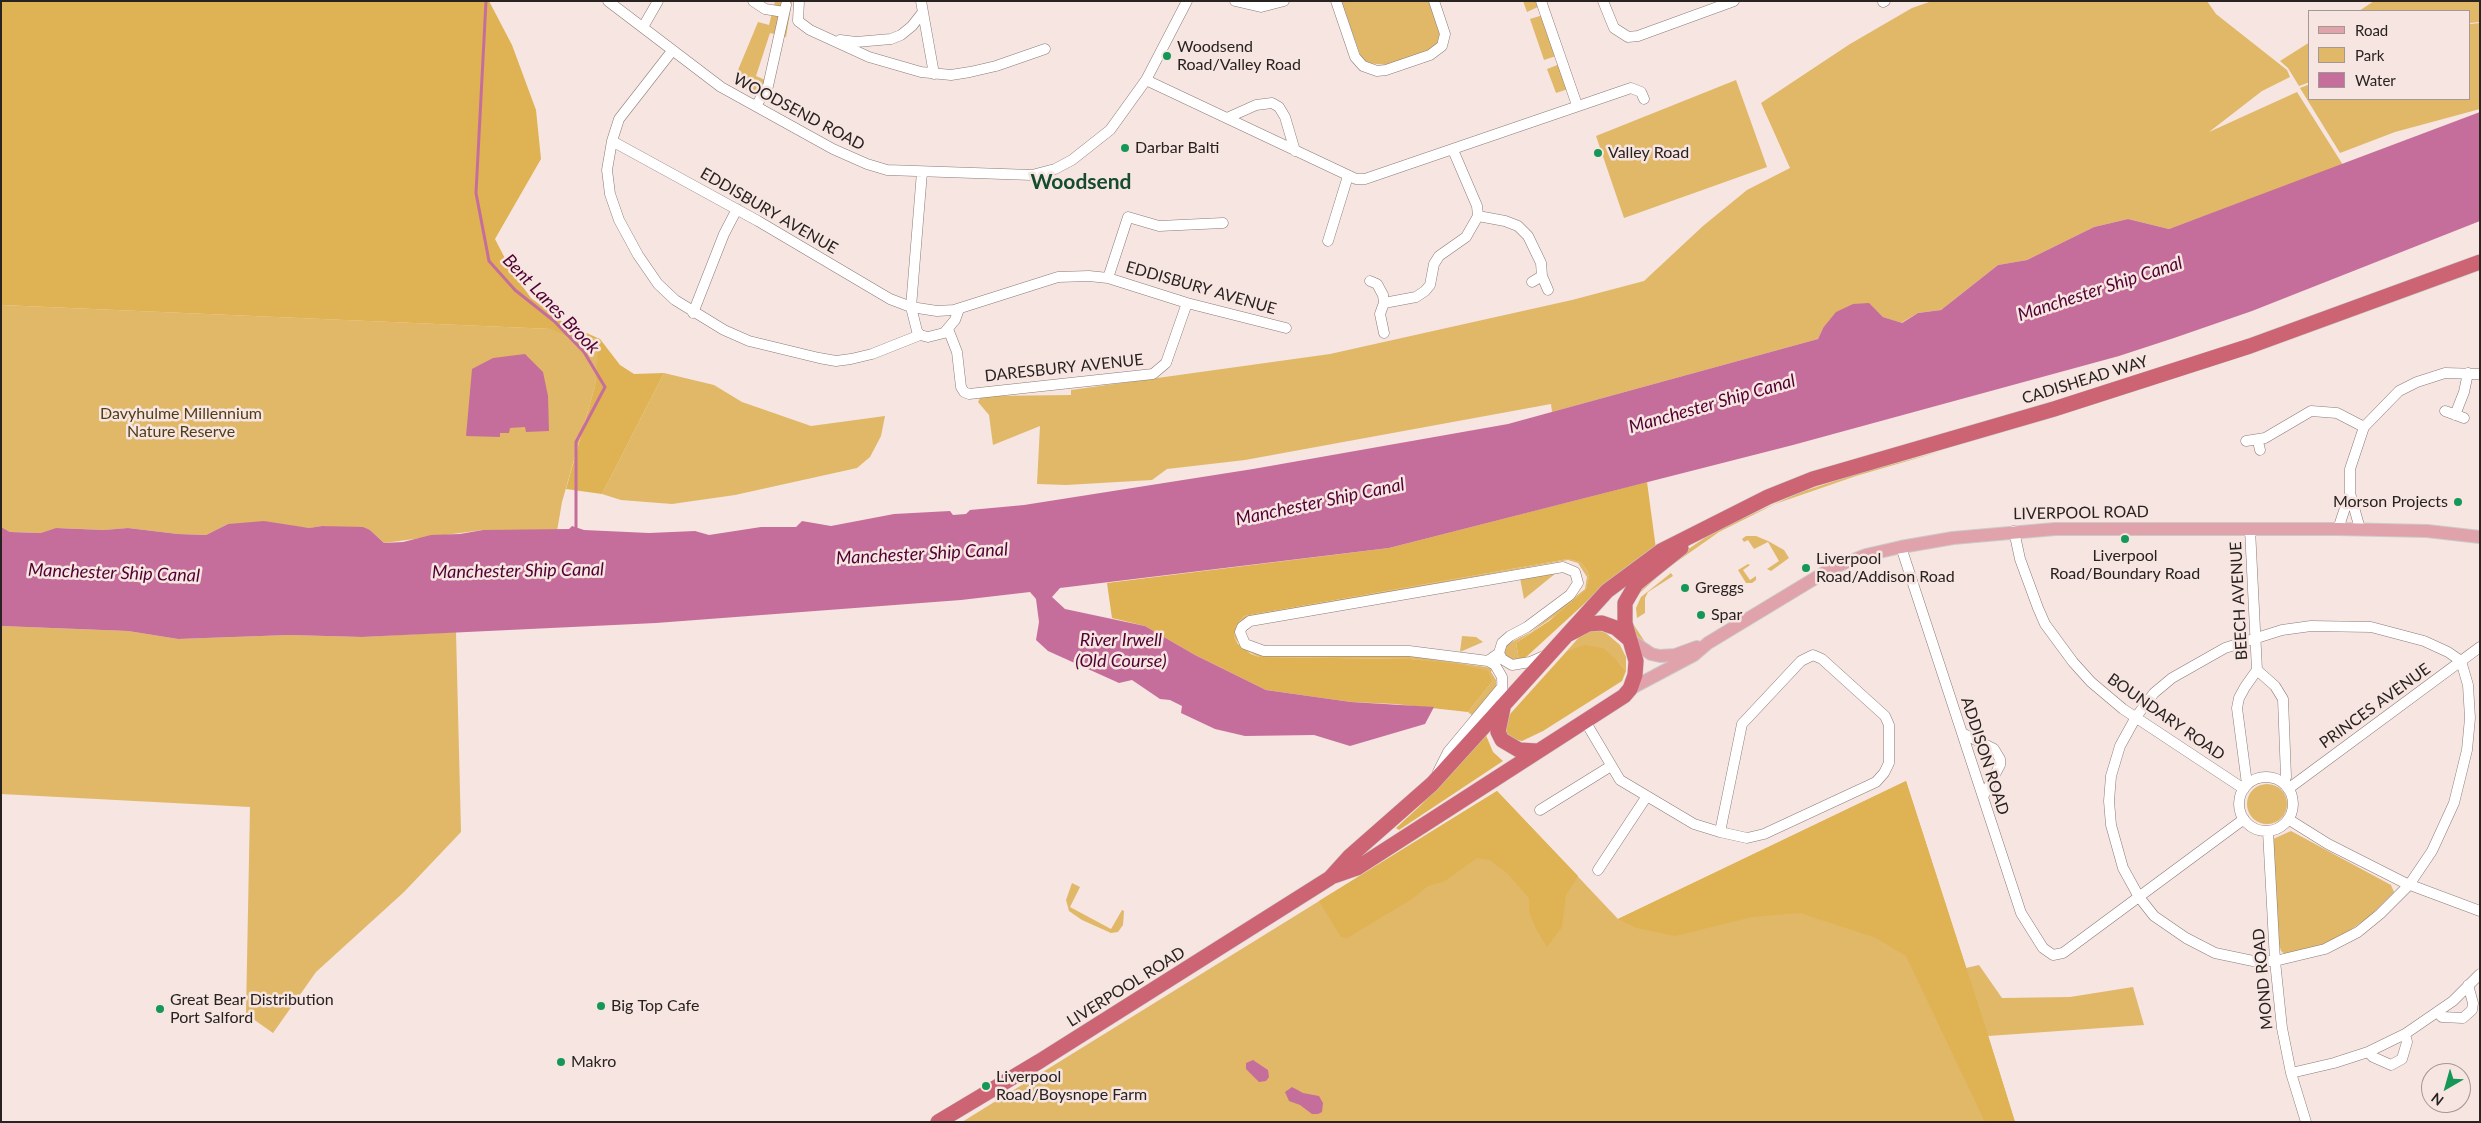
<!DOCTYPE html>
<html>
<head>
<meta charset="utf-8">
<style>
  body { margin:0 }
  #map { position:relative; width:2481px; height:1123px; overflow:hidden; background:#f6e5e1; font-family:Lato,sans-serif }
  canvas { display:block }
  .frame { position:absolute; inset:0; border:2px solid #282220; pointer-events:none }
  .legend { position:absolute; left:2308px; top:10px; width:162px; height:90px; box-sizing:border-box; background:#f6e5e1; border:1px solid #a49794; margin:0; padding:6px 9px; list-style:none; font-size:15px; color:#282220 }
  .legend li { display:flex; align-items:center; gap:10px; height:25px }
  .legend b { width:25px; border:1px solid #a49794 }
  .north { position:absolute; left:2421px; top:1063px; width:50px; height:50px; box-sizing:border-box; background:#f6e5e1; border:1px solid #a49794; border-radius:50%; rotate:218deg; font-size:14px; font-weight:700; line-height:20px; text-align:center; color:#282220 }
  .north::after { content:''; display:block; margin:auto; width:18px; height:22px; background:#149757; clip-path:polygon(50% 0,100% 100%,50% 72%,0 100%) }
</style>
</head>
<body>
<div id="map">
<canvas width="2481" height="1123"></canvas>
<div class="frame"></div>
<ul class="legend">
<li><b style="height:6px;background:#e0a2ab"></b>Road</li>
<li><b style="height:14px;background:#e0b868"></b>Park</li>
<li><b style="height:14px;background:#c66e9b"></b>Water</li>
</ul>
<div class="north">N</div>
</div>
<script>
const context = document.querySelector('canvas').getContext('2d');
context.lineJoin = 'round';
function fillPath(path, color) {
  context.fillStyle = color;
  context.fill(path, 'evenodd');
}
function toPath(rows) {
  const path = new Path2D();
  for (const r of rows) {
    if (r.length === 3) {
      path.moveTo(r[0] + r[2], r[1]);
      path.arc(r[0], r[1], r[2], 0, 2 * Math.PI);
      continue;
    }
    path.moveTo(r[0], r[1]);
    for (let i = 2; i < r.length; i += 2) path.lineTo(r[i], r[i + 1]);
  }
  return path;
}
function strokePath(path, color, width, dash) {
  context.strokeStyle = color;
  context.lineWidth = width;
  context.lineCap = dash ? 'butt' : 'round';
  context.setLineDash(dash || []);
  context.stroke(path);
}
function write(font, color, halo, rows, align = 'center') {
  context.font = font + ' Lato,sans-serif';
  context.lineWidth = 5;
  context.setLineDash([]);
  context.textBaseline = 'middle';
  context.strokeStyle = halo;
  context.fillStyle = color;
  for (const [text, x, y, turn = 0] of rows) {
    context.save();
    context.translate(x, y);
    context.rotate((+turn || 0) * Math.PI / 180);
    context.textAlign = isNaN(turn) ? turn : align;
    if (halo) context.strokeText(text, 0, 0);
    context.fillText(text, 0, 0);
    context.restore();
  }
}
const green = toPath([
  [775,1,792,1,786,37,770,33,756,76,770,82,763,99,733,82,758,22,769,25],
  [1341,1,1432,1,1442,40,1437,48,1388,65,1366,63,1361,57],
  [1523,1,1538,1,1540,6,1527,12],
  [1932,1,2207,1,2216,14,2287,70,2290,77,2262,91,2209,132,2297,92,2343,165,2169,229,2128,219,2094,227,2027,260,1998,265,1941,310,1918,313,1901,323,1883,317,1869,304,1823,328,1818,339,1552,412,1551,404,1245,460,1167,469,1152,480,1066,485,1037,484,1040,426,993,445,989,415,978,402,980,398,990,396,1071,395,1071,390,1330,354,1572,300,1644,281,1703,226,1747,190,1790,168,1761,103,1850,44,1912,8],
  [2374,1,2480,1,2480,22,2470,23,2470,11,2359,11],
  [1543,15,1556,56,1544,60,1530,19],
  [2480,23,2480,109,2395,132,2340,153,2300,88,2310,84,2310,99,2470,99,2470,24],
  [2310,42,2310,82,2299,86,2288,68,2280,61],
  [1560,64,1568,89,1556,93,1547,69],
  [1736,80,1767,167,1624,218,1596,136],
  [1,305,552,329,566,337,600,339,595,386,562,502,557,531,483,530,384,543,370,530,322,526,310,528,228,524,206,535,178,534,128,528,104,530,57,528,42,533,10,532,1,527],
  [664,373,714,385,742,402,811,426,885,416,881,436,870,457,857,468,735,495,672,504,621,500,602,494],
  [1942,451,1856,476,1775,504,1719,532,1665,570,1632,600,1630,619,1645,642,1654,648,1653,652,1643,646,1628,622,1629,597,1662,567,1715,531,1801,492,1856,474],
  [1746,536,1756,536,1768,541,1784,550,1789,558,1771,571,1767,569,1779,561,1768,542,1754,549,1748,540,1744,542,1742,539],
  [1568,559,1580,562,1587,570,1589,577,1586,589,1556,615,1516,643,1519,660,1513,660,1506,656,1504,652,1506,645,1531,632,1585,589,1587,577,1578,563,1568,560,1245,618,1237,627,1236,636,1239,643,1244,648,1259,654,1410,656,1486,667,1492,669,1491,672,1496,680,1496,687,1473,716,1468,712,1492,682,1433,662,1410,659,1259,657,1243,649,1234,637,1236,626,1244,616],
  [1748,564,1750,565,1743,570,1750,580,1756,576,1756,580,1752,583,1746,583,1738,570],
  [1556,573,1524,599,1520,578],
  [1671,573,1673,576,1648,592,1645,598,1645,613,1637,618,1636,608,1641,597],
  [1,626,128,631,178,639,289,635,362,637,456,632,461,832,404,892,316,972,273,1033,246,1014,250,807,1,794],
  [1598,630,1606,633,1620,645,1626,657,1626,671,1617,660,1566,652,1581,635,1589,631],
  [1462,636,1476,637,1483,642,1460,652],
  [1906,781,1966,968,1979,965,2002,998,2070,997,2133,987,2144,1025,1988,1036,2015,1122,962,1122,1497,791,1618,919],
  [2267,804,20],
  [2291,831,2391,885,2394,892,2369,917,2333,942,2286,955,2281,951,2279,944,2273,839],
  [1072,883,1080,887,1070,907,1111,929,1122,910,1124,911,1123,925,1118,932,1111,933,1082,920,1069,911,1066,900]
]);
const forest = toPath([
  [1,1,489,1,512,45,536,110,541,159,495,239,512,272,531,298,564,323,600,339,620,365,634,374,664,373,602,494,566,489,595,386,599,339,566,337,551,329,1,305],
  [1647,482,1656,549,1596,593,1525,658,1519,660,1516,643,1549,621,1586,589,1589,577,1587,570,1580,562,1568,559,1244,616,1236,626,1234,637,1238,644,1251,654,1259,657,1410,659,1458,664,1488,671,1492,682,1468,712,1395,704,1351,702,1266,690,1195,655,1145,626,1112,618,1107,583,1389,548],
  [1584,645,1603,648,1617,660,1626,671,1622,681,1543,731,1522,741,1512,739,1505,731,1504,723,1511,713,1566,652],
  [1485,733,1493,752,1503,761,1399,830,1396,828,1422,804],
  [1906,781,1988,1035,2015,1122,1985,1122,1906,956,1876,938,1800,913,1752,917,1675,936,1637,928,1618,919],
  [1497,791,1578,876,1566,895,1562,927,1547,947,1536,929,1529,912,1529,898,1507,873,1490,860,1477,858,1445,881,1428,886,1412,899,1347,938,1341,937,1319,901]
]);
const water = toPath([
  [2480,112,2480,221,2252,311,2174,338,2119,356,1793,445,1389,548,1060,588,1052,597,1065,609,1145,626,1195,655,1266,690,1351,702,1434,707,1425,724,1350,746,1314,735,1245,736,1215,729,1181,713,1182,706,1170,700,1160,699,1132,680,1119,683,1048,651,1036,640,1039,622,1036,599,1030,592,961,600,656,623,362,637,289,635,178,639,128,631,1,626,1,527,10,532,41,533,56,528,104,530,128,528,178,534,206,535,228,524,264,521,309,528,322,526,363,527,370,530,384,543,403,542,431,535,460,534,483,530,569,529,572,526,584,530,649,533,695,531,709,535,761,527,796,527,802,521,831,526,894,514,950,511,953,515,966,514,970,510,1024,505,1253,469,1508,424,1818,339,1823,328,1836,312,1853,304,1869,303,1883,317,1902,323,1918,313,1941,310,1998,265,2027,260,2094,227,2128,219,2169,229],
  [525,354,543,372,548,396,549,431,526,432,525,427,510,428,509,433,500,433,500,437,466,436,472,369,493,358],
  [1253,1060,1268,1070,1269,1077,1266,1081,1259,1082,1246,1069,1246,1063],
  [1292,1087,1303,1093,1319,1096,1323,1103,1322,1112,1318,1114,1312,1114,1300,1105,1289,1101,1285,1092]
]);
const stream = toPath([
  [486,1,476,193,489,261,515,290,554,321,584,352,605,387,576,442,576,528]
]);
const minor = toPath([
  [608,1,721,87,833,149,867,164,887,170,1032,175,1055,169,1072,160,1110,130,1146,80,1187,1],
  [753,1,765,9,784,12],
  [799,1,798,21,810,30,869,57,921,72,951,75,970,72,996,66,1045,49],
  [921,1,934,74],
  [1235,1,1261,7,1284,1],
  [1336,1,1355,57,1363,66,1377,71,1386,70,1430,55,1442,46,1445,34,1434,1],
  [1541,1,1577,105],
  [1603,1,1614,28,1628,37,1638,36,1734,1],
  [1883,2,1885,1],
  [643,27,658,1],
  [840,40,856,42,891,39,901,35,912,26,923,12],
  [672,51,619,119,612,141,607,170,610,194,619,220,638,255,658,284,675,300,724,330,749,341,819,358,836,361,851,359,872,354,920,335],
  [1146,80,1356,179,1365,179,1631,88,1641,92,1644,99],
  [756,106,768,86,786,5],
  [1227,118,1256,105,1272,103,1279,107,1285,117,1295,151],
  [612,141,758,221,890,299,911,307,937,311,954,310,1058,277,1089,276,1108,278,1187,303,1286,328],
  [922,172,911,307,917,331,920,335,928,337,944,333,955,320,959,309],
  [1478,216,1505,221,1518,226,1528,236,1541,263,1542,276,1548,290],
  [1328,241,1348,176],
  [1108,278,1128,217,1159,226,1223,223],
  [1370,281,1377,284,1383,295,1384,303,1380,314,1384,333],
  [1532,282,1542,276],
  [1384,303,1416,297,1425,291,1430,285,1434,264,1439,256,1466,237,1478,216,1477,206,1453,150],
  [693,313,724,234,737,209],
  [948,329,957,352,961,387,964,392,969,394,1153,374,1166,363,1187,303],
  [2445,411,2464,418],
  [2455,415,2464,392,2468,373],
  [2246,441,2265,438,2311,411,2337,413,2364,427],
  [2258,441,2260,450],
  [2350,493,2360,529],
  [2338,529,2350,493,2350,469,2364,427,2399,391,2417,382,2445,373,2480,374],
  [2014,531,2020,559,2038,608,2045,624,2073,662,2091,682,2123,709,2244,789],
  [1901,547,2021,913,2043,948,2053,955,2063,953,2244,819],
  [2311,626,2371,627,2424,641,2448,652,2461,661,2468,685,2470,718,2467,750,2454,803,2432,851,2409,885,2380,914,2358,932,2325,949,2275,961,2253,961,2215,953,2186,938,2154,916,2139,897,2123,868,2111,825,2109,801,2111,776,2120,746,2136,717,2154,693,2172,678,2225,648,2282,630,2311,626],
  [1499,653,1502,659,1512,665,1530,662,1546,655],
  [1488,661,1499,653,1502,643,1510,636,1527,627,1570,595,1578,583,1575,572,1563,567,1250,621,1242,627,1240,632,1245,644,1264,651,1409,651,1488,661,1495,665,1502,677,1503,706],
  [2257,670,2275,686,2283,699,2286,777,2284,784],
  [1585,721,1620,780,1694,824,1720,832,1747,838,1764,834,1876,782,1884,773,1889,763,1889,725,1885,716,1822,659,1813,655,1801,661,1742,724,1720,832],
  [1962,733,1994,749,2000,759,2000,765,1983,797],
  [1438,772,1448,752,1502,687],
  [2266,804,27],
  [2247,784,2237,708,2239,698,2245,687,2257,670,2250,529],
  [2288,789,2480,647],
  [1540,810,1611,766],
  [2288,819,2328,844,2405,883,2480,911],
  [2268,831,2275,961,2282,1028,2291,1073,2306,1122],
  [1598,870,1647,796],
  [2437,1012,2442,1017,2463,1018,2472,1010,2473,1003,2468,985],
  [2368,1052,2373,1057,2391,1065,2402,1059,2407,1042,2405,1034],
  [2291,1073,2334,1063,2368,1052,2405,1034,2453,1001,2480,974]
]);
const major = toPath([
  [1629,639,1651,654,1660,656,1675,655,1697,647],
  [1630,689,1694,655,1708,643,1832,568,1866,555,1901,547,1953,538,2055,529,2338,529,2427,531,2480,537]
]);
const highway = toPath([
  [1567,635,1607,591,1661,551,1768,497,1813,479,2054,409,2250,346,2480,262],
  [1503,708,1498,732,1502,740,1519,750,1537,751],
  [1334,876,1357,868,1624,696,1630,689,1635,675,1636,661,1625,623,1625,603,1636,584,1681,548],
  [938,1122,1040,1061,1330,878,1349,857,1432,784,1567,635,1588,624,1602,623,1616,628,1629,639]
]);
const markers = [
  [1167,56,5,"#149757"],
  [1125,148,5,"#149757"],
  [1598,153,5,"#149757"],
  [2458,502,5,"#149757"],
  [2125,539,5,"#149757"],
  [1806,568,5,"#149757"],
  [1685,588,5,"#149757"],
  [1701,615,5,"#149757"],
  [601,1006,5,"#149757"],
  [160,1009,5,"#149757"],
  [561,1062,5,"#149757"],
  [986,1086,5,"#149757"]
];
const poiNames = [
  ["Woodsend",1177,47],
  ["Road/Valley Road",1177,65],
  ["Darbar Balti",1135,148],
  ["Valley Road",1608,153],
  ["Morson Projects",2448,502,"right"],
  ["Liverpool",2125,556,"center"],
  ["Road/Boundary Road",2125,574,"center"],
  ["Liverpool",1816,559],
  ["Road/Addison Road",1816,577],
  ["Greggs",1695,588],
  ["Spar",1711,615],
  ["Great Bear Distribution",170,1000],
  ["Port Salford",170,1018],
  ["Big Top Cafe",611,1006],
  ["Makro",571,1062],
  ["Liverpool",996,1077],
  ["Road/Boysnope Farm",996,1095]
];
const streetNames = [
  ["WOODSEND ROAD",799,112,28],
  ["EDDISBURY AVENUE",769,211,30],
  ["EDDISBURY AVENUE",1201,288,16],
  ["DARESBURY AVENUE",1064,368,-6],
  ["CADISHEAD WAY",2085,380,-17],
  ["LIVERPOOL ROAD",2081,513,-1],
  ["BEECH AVENUE",2239,601,-93],
  ["PRINCES AVENUE",2375,706,-36],
  ["BOUNDARY ROAD",2166,717,35],
  ["ADDISON ROAD",1985,756,72],
  ["MOND ROAD",2263,979,-95],
  ["LIVERPOOL ROAD",1126,987,-32]
];
const parkNames = [
  ["Davyhulme Millennium",181,414],
  ["Nature Reserve",181,432]
];
const waterNames = [
  ["Manchester Ship Canal",2100,289,-18],
  ["Bent Lanes Brook",551,304,46],
  ["Manchester Ship Canal",1712,404,-16],
  ["Manchester Ship Canal",1320,502,-12],
  ["Manchester Ship Canal",922,554,-3],
  ["Manchester Ship Canal",518,571,-1],
  ["Manchester Ship Canal",114,573,2],
  ["River Irwell",1121,640],
  ["(Old Course)",1121,661]
];
const districtNames = [
  ["Woodsend",1081,182]
];
fillPath(green, '#e0b868');
fillPath(forest, '#dfb254');
fillPath(water, '#c66e9b');
strokePath(stream, '#c66e9b', 3);
strokePath(minor, '#8b7b77', 11);
strokePath(major, '#cbcac9', 14);
strokePath(highway, '#cbcac9', 16);
strokePath(minor, '#fff', 10);
strokePath(major, '#e0a2ab', 12);
strokePath(highway, '#cc6473', 15);
for (const [x, y, r, color] of markers) {
  const dot = new Path2D();
  dot.arc(x, y, r, 0, 2 * Math.PI);
  context.fillStyle = color;
  context.fill(dot);
  strokePath(dot, '#f6e5e1', 2);
}
write('16px', '#282220', '#f6e5e1', poiNames, 'left');
write('16px', '#282220', '#f6e5e1', streetNames);
write('16px', '#503d16', '#f6e5e1', parkNames);
write('italic 18px', '#510033', '#f6e5e1', waterNames);
write('bold 21px', '#144d2d', '#f6e5e1', districtNames);
</script>
</body>
</html>
